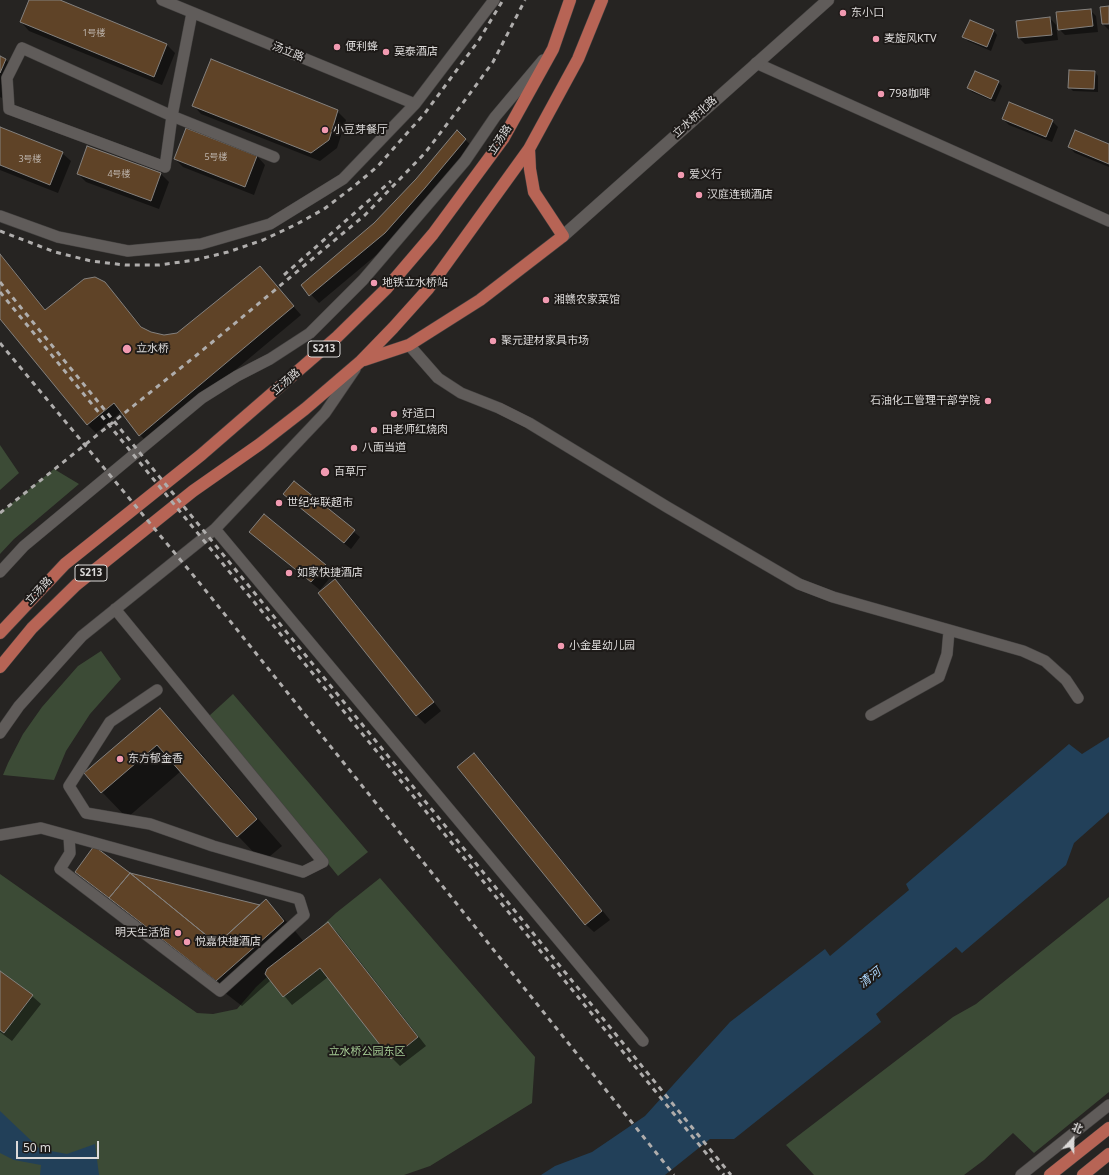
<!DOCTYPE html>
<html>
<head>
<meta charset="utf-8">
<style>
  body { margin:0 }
  #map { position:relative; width:1109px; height:1175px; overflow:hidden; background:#262422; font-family:"Noto Sans","Noto Sans SC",sans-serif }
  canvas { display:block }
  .north { position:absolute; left:1053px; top:1119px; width:40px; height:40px; -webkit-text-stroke:3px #1d1a18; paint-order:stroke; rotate:22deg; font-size:11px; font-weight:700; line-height:16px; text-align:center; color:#dcdad9 }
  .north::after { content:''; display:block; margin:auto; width:14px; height:18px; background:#dcdad9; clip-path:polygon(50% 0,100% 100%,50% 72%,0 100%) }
  .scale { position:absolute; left:16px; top:1141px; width:83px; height:18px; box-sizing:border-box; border:2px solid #dcdad9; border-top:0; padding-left:5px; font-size:12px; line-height:14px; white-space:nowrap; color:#dcdad9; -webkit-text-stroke:3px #1d1a18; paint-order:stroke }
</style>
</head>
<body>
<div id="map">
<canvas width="1109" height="1175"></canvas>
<div class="north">北</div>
<div class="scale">50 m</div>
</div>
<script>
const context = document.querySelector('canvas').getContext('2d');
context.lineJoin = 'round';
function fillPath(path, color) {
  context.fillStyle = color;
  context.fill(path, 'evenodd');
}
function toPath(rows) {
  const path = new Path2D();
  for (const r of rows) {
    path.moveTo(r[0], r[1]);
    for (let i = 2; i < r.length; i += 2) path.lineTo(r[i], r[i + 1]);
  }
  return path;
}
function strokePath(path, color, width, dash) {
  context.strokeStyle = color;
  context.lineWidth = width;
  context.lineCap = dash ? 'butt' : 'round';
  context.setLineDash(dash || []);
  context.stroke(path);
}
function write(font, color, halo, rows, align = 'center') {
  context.font = font + ' "Noto Sans","Noto Sans SC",sans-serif';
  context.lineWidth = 4;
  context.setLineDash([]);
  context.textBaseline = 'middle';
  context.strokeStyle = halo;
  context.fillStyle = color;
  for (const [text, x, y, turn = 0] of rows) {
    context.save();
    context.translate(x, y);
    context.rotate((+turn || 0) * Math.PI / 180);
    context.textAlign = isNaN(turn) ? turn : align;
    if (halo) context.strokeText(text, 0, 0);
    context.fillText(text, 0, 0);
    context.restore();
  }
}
const green = toPath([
  [0,445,19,473,0,490],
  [54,469,79,484,14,539,0,554,0,513],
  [101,651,121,679,90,714,66,751,54,780,3,775,8,763,23,734,42,707,78,666],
  [233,694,368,852,338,876,209,716],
  [0,874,197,1013,213,1014,237,1009,256,987,336,913,380,878,535,1057,532,1103,430,1166,404,1175,0,1175],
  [1109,897,1109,1092,1034,1153,1013,1133,984,1160,964,1175,814,1175,786,1145,953,1017,976,1004]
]);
const water = toPath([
  [1109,737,1109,812,1074,843,1066,865,962,953,956,947,876,1014,881,1022,734,1139,710,1139,665,1175,541,1175,555,1166,592,1152,645,1116,730,1022,825,949,830,956,909,890,906,884,1069,744,1082,754],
  [0,1111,40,1149,67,1154,95,1144,99,1175,40,1175,41,1165,14,1160,0,1153]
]);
const shadow = toPath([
  [30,0,57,0,167,45,175,53,162,85,29,31,21,22],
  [1109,7,1109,30,1103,24],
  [1090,10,1096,16,1098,32,1065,35,1059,29],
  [1050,18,1056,25,1058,40,1025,44,1019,38,1017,22],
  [994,31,997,35,991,51,968,41,964,37],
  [0,57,5,59,14,68,2,98,0,97],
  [1095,72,1098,76,1098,92,1073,91,1069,87],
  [998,82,1002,86,995,102,972,92,968,88],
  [193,105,337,111,346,120,337,148,320,161,201,114],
  [1003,119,1052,121,1058,127,1052,142,1009,125],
  [0,128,62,153,71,161,58,193,0,170],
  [457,132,474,148,393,241,319,303,302,285,375,224,417,179],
  [1109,145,1109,167,1075,153,1069,147],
  [257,156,265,165,254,195,183,167,175,159],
  [78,174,161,174,169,182,159,209,86,182],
  [0,253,46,310,104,283,113,292,144,329,150,333,164,336,177,334,260,268,301,315,148,443,140,435,122,411,96,433,87,424,0,317],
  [294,482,360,537,351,549,291,500],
  [259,540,325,565,333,574,320,590],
  [335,581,344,589,441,711,425,724,417,716,319,594],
  [160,709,185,735,282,846,263,862,238,836,181,771,127,818,102,792],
  [474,754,483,763,610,920,594,932,585,924],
  [76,872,130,874,260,906,266,901,291,926,304,942,328,923,337,932,426,1046,400,1066,392,1058,328,977,292,1005,271,980,242,1006,136,924,114,902],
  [0,972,32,996,41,1004,12,1041,0,1032]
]);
const building = toPath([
  [29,0,60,0,167,44,154,77,20,22,29,0],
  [1109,6,1109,24,1102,24,1100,7,1109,6],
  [1091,9,1093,26,1058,30,1056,12,1091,9],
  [1050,17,1052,35,1018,38,1016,21,1050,17],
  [970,20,994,30,987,47,962,37,970,20],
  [0,56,6,59,0,73,0,56],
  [211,59,338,110,329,140,311,153,192,106,211,59],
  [1069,70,1095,71,1094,89,1068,88,1069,70],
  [975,71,999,81,991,99,967,88,975,71],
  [1009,102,1053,120,1046,137,1002,119,1009,102],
  [0,127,63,152,50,185,0,165,0,127],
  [186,128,257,156,245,187,174,159,186,128],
  [457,130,466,139,425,188,385,233,309,296,301,285,374,223,416,179,457,130],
  [1075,130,1109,144,1109,164,1068,147,1075,130],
  [87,146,161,173,151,201,77,174,87,146],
  [0,254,45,310,84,279,95,277,105,282,141,327,151,332,164,335,177,333,260,266,294,306,139,436,114,403,87,425,0,319,0,254],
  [294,481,355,530,344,543,283,494,294,481],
  [264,514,326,565,311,582,249,532,264,514],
  [335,579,434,702,416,716,318,593,335,579],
  [160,708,257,819,237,837,157,745,101,793,84,773,160,708],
  [474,753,602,911,585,925,457,767,474,753],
  [94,846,130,873,109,898,75,872,94,846],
  [130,873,217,944,266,899,284,921,216,981,109,898,130,873],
  [130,873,260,905,217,944,130,873],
  [328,922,418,1037,391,1059,320,968,283,997,265,974,267,969,328,922],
  [0,971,33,995,4,1033,0,1030,0,971]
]);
const minor = toPath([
  [162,0,415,104],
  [192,13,172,116,274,157],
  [22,48,172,116,165,167,9,109,7,78,22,48],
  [756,63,1109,221],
  [0,216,58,237,128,251,201,244,270,224,343,179,415,104,494,0],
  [409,345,438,378,461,393,499,408,529,423,667,507,799,584,833,597,1023,651,1045,661,1066,680,1078,698],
  [215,529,643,1041],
  [0,572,24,546,202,398,237,376,270,359,310,333,363,280,465,161,495,117,543,60],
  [115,609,323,862,303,872,213,846,150,824,86,813,69,786,110,722,157,690],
  [871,715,939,677,947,654,949,631],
  [0,733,19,706,82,636,215,529,325,413,355,369],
  [0,835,41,828,299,899,304,915,220,991,60,869,70,853,69,836],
  [1021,1175,1109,1105]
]);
const tertiary = toPath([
  [563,236,828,0]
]);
const primary = toPath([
  [364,360,409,345,480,300,563,236,534,192,530,169,529,149],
  [0,633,65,564,201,455,337,337,386,289,433,234,503,139,553,49,570,0],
  [0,667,32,628,76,585,193,491,260,444,305,409,361,361,393,328,428,289,529,149,578,59,602,0],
  [1050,1175,1109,1128],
  [1083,1175,1109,1154]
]);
const rail = toPath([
  [0,231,55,252,91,261,125,265,159,265,195,260,228,252,263,240,297,224,324,209,353,187,378,166,425,113,479,40,503,0],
  [284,275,391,181],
  [0,282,731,1175],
  [0,292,724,1175],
  [0,343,198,581,674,1175],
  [0,513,198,354,365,215,425,153,460,107,493,62,525,0]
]);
const markers = [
  [843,13,4,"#f19ab1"],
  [876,39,4,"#f19ab1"],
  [337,47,4,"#f19ab1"],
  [386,52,4,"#f19ab1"],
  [881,94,4,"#f19ab1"],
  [325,130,4,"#f19ab1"],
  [681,175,4,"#f19ab1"],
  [699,195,4,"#f19ab1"],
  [374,283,4,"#f19ab1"],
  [546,300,4,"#f19ab1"],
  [493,341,4,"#f19ab1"],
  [127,349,5,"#f19ab1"],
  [988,401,4,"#f19ab1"],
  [394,414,4,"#f19ab1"],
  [374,430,4,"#f19ab1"],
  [354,448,4,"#f19ab1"],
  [325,472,5,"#f19ab1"],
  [279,503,4,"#f19ab1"],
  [289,573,4,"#f19ab1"],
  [561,646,4,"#f19ab1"],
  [120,759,4,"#f19ab1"],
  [178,933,4,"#f19ab1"],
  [187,942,4,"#f19ab1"]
];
const numberNames = [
  ["1号楼",94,33],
  ["5号楼",216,157],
  ["3号楼",30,159],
  ["4号楼",119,174]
];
const shields = [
  [324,349,32],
  [91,573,32]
];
const shieldNames = [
  ["S213",324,349],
  ["S213",91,573]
];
const poiNames = [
  ["东小口",851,13],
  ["麦旋风KTV",884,39],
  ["便利蜂",345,47],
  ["莫泰酒店",394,52],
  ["798咖啡",889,94],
  ["小豆芽餐厅",333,130],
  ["爱义行",689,175],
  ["汉庭连锁酒店",707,195],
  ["地铁立水桥站",382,283],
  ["湘赣农家菜馆",554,300],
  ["聚元建材家具市场",501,341],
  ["立水桥",136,349],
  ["石油化工管理干部学院",980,401,"right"],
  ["好适口",402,414],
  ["田老师红烧肉",382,430],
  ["八面当道",362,448],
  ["百草厅",334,472],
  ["世纪华联超市",287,503],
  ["如家快捷酒店",297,573],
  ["小金星幼儿园",569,646],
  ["东方郁金香",128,759],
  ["明天生活馆",170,933,"right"],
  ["悦嘉快捷酒店",195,942]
];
const streetNames = [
  ["汤立路",288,52,22],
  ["立水桥北路",695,117,-42],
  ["立汤路",500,140,-57],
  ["立汤路",286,382,-41],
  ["立汤路",39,591,-47]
];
const parkNames = [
  ["立水桥公园东区",367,1052]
];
const waterNames = [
  ["清河",870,978,-39]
];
fillPath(green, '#3c4b36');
fillPath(water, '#224059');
fillPath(shadow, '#0007');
fillPath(building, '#5f4327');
strokePath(building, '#84817e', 1);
strokePath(minor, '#444241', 12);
strokePath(tertiary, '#444241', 13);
strokePath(primary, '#444241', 13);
strokePath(minor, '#605c5a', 11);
strokePath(tertiary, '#605c5a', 12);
strokePath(primary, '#b76455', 12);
strokePath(rail, '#afadac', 3, [5, 5]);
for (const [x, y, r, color] of markers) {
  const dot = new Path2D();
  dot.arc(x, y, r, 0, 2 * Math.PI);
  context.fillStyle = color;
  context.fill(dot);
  strokePath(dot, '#1d1a18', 1.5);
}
write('9px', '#bdb4ac', null, numberNames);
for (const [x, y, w] of shields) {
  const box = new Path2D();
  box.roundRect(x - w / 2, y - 8, w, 16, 3);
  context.fillStyle = '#1d1a18';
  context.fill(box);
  strokePath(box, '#dcdad9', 1);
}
write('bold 10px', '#dcdad9', null, shieldNames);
write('11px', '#dcdad9', '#1d1a18', poiNames, 'left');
write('11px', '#dcdad9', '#1d1a18', streetNames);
write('11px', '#a5cb94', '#1d1a18', parkNames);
write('italic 12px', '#acd7fd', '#1d1a18', waterNames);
</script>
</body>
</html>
